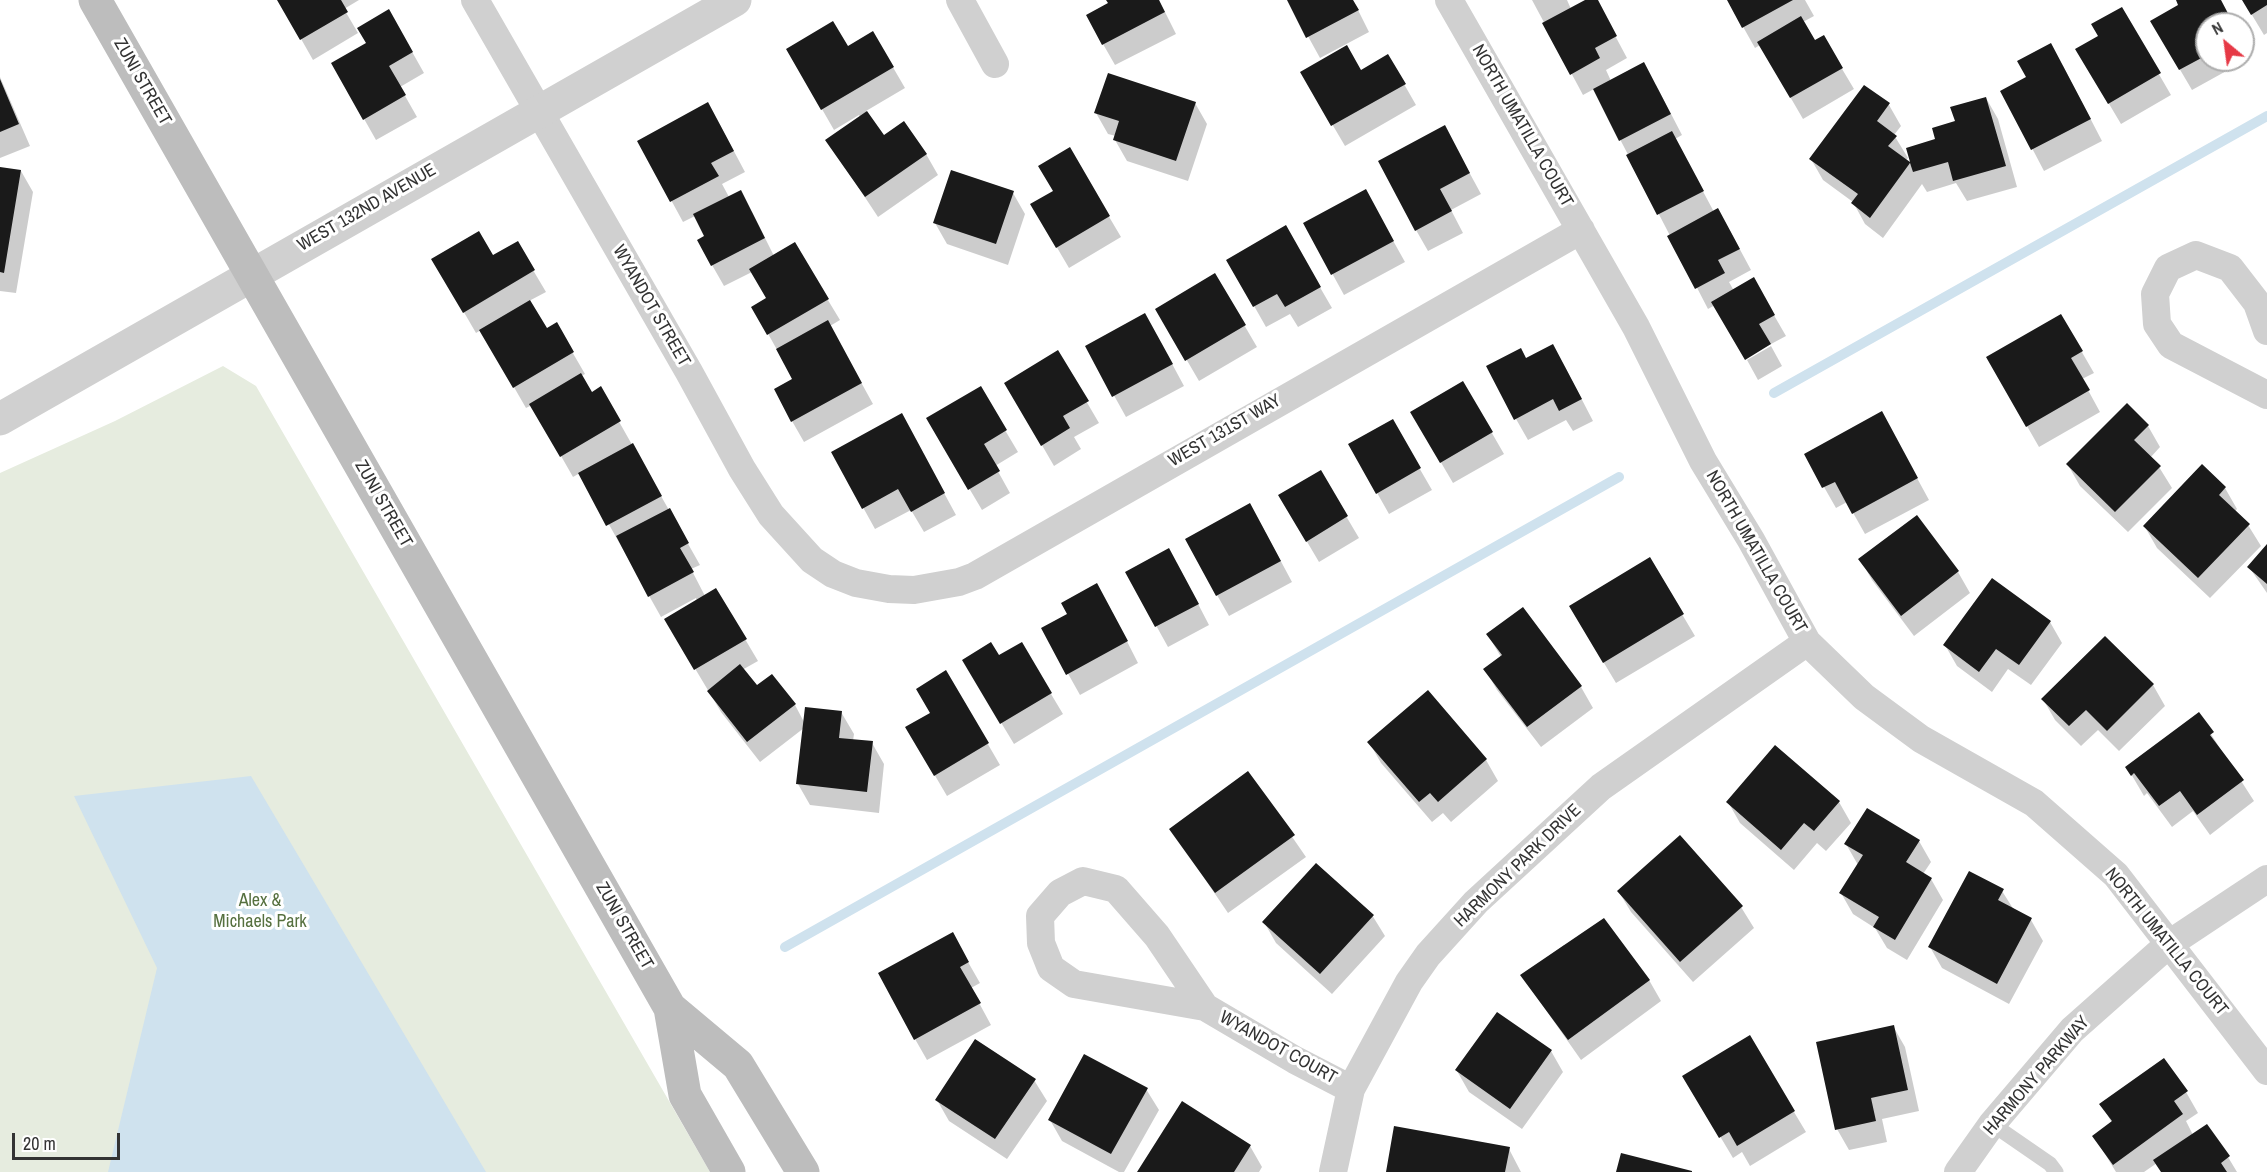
<!DOCTYPE html>
<html>
<head>
<meta charset="utf-8">
<style>
  body { margin:0 }
  #map { position:relative; width:2267px; height:1172px; overflow:hidden; background:#fff; font-family:"Archivo Narrow",sans-serif }
  canvas { display:block }
  .north { position:absolute; left:2195px; top:12px; width:60px; height:60px; box-sizing:border-box; background:#fff; border:2px solid #adadad; border-radius:50%; rotate:331deg; font-size:16px; font-weight:700; line-height:24px; text-align:center; color:#333 }
  .north::after { content:''; display:block; margin:auto; width:21px; height:27px; background:#e63946; clip-path:polygon(50% 0,100% 100%,50% 72%,0 100%) }
  .scale { position:absolute; left:12px; top:1133px; width:108px; height:27px; box-sizing:border-box; border:3px solid #333; border-top:0; padding-left:8px; font-size:18px; line-height:21px; white-space:nowrap; color:#333; -webkit-text-stroke:4px #fff; paint-order:stroke }
</style>
</head>
<body>
<div id="map">
<canvas width="2267" height="1172"></canvas>
<div class="north">N</div>
<div class="scale">20 m</div>
</div>
<script>
const context = document.querySelector('canvas').getContext('2d');
context.lineJoin = 'round';
function fillPath(path, color) {
  context.fillStyle = color;
  context.fill(path, 'evenodd');
}
function toPath(rows) {
  const path = new Path2D();
  for (const r of rows) {
    path.moveTo(r[0], r[1]);
    for (let i = 2; i < r.length; i += 2) path.lineTo(r[i], r[i + 1]);
  }
  return path;
}
function strokePath(path, color, width, dash) {
  context.strokeStyle = color;
  context.lineWidth = width;
  context.lineCap = dash ? 'butt' : 'round';
  context.setLineDash(dash || []);
  context.stroke(path);
}
function write(font, color, halo, rows, align = 'center') {
  context.font = font + ' "Archivo Narrow",sans-serif';
  context.lineWidth = 6;
  context.setLineDash([]);
  context.textBaseline = 'middle';
  context.strokeStyle = halo;
  context.fillStyle = color;
  for (const [text, x, y, turn = 0] of rows) {
    context.save();
    context.translate(x, y);
    context.rotate((+turn || 0) * Math.PI / 180);
    context.textAlign = isNaN(turn) ? turn : align;
    if (halo) context.strokeText(text, 0, 0);
    context.fillText(text, 0, 0);
    context.restore();
  }
}
const green = toPath([
  [223,366,256,386,710,1172,0,1172,0,473,115,421]
]);
const water = toPath([
  [251,776,486,1172,108,1172,157,968,74,796]
]);
const shadow = toPath([
  [279,0,359,0,344,9,358,33,313,60],
  [1108,0,1159,0,1176,34,1115,65,1103,44,1110,4],
  [1288,0,1353,0,1369,32,1320,58],
  [1532,0,1567,0,1571,9,1588,0,1596,0,1627,58,1606,70,1611,81,1656,85,1682,135,1675,139,1714,212,1730,231,1751,270,1729,282,1734,291,1753,279,1786,336,1745,358,1715,305,1708,309,1594,89,1583,95],
  [1728,0,1805,0,1814,16,1803,22,1814,42,1823,37,1854,89,1803,119,1760,45,1755,48],
  [2177,0,2219,0,2233,24,2207,24,2207,60,2237,60,2239,64,2192,90,2152,22,2180,5],
  [2243,0,2267,0,2267,33,2264,35],
  [2121,9,2171,95,2121,124,2077,50,2100,37],
  [389,11,424,73,400,87,417,117,376,140,333,64,368,44],
  [873,33,905,88,866,111,884,137,926,154,938,175,878,217,827,140,860,117,859,115,834,130,788,50,847,48],
  [1388,56,1416,105,1345,146,1302,73,1361,72],
  [2063,66,2102,141,2044,171,2002,91],
  [0,77,30,146,0,158],
  [1864,87,1889,105,1901,126,1894,135,1908,158,1905,161,1913,166,1957,122,1986,98,1998,119,2017,187,1967,201,1956,183,1927,192,1922,184,1883,238,1865,224,1853,202,1823,180,1811,159],
  [1195,103,1207,124,1188,181,1127,161,1115,140,1116,136,1108,134,1096,113],
  [720,125,745,172,722,184,729,197,752,212,774,256,794,244,840,320,830,326,873,404,804,442,792,421,794,380,753,307,768,298,752,272,724,286,712,265,706,236,695,216,683,222,639,141],
  [1456,148,1481,194,1451,210,1463,233,1428,251,1416,230],
  [1069,149,1121,237,1069,268,1032,205,1055,192],
  [0,168,21,171,33,192,16,293,0,291],
  [1013,193,1025,214,1008,265,947,244,935,223],
  [1377,212,1405,262,1344,295,1305,224],
  [1285,227,1332,308,1298,327,1290,314,1266,327,1228,260],
  [517,243,546,292,529,301,547,330,556,324,585,374,581,376,591,394,600,388,700,565,691,569,705,596,716,590,758,661,742,670,756,688,795,705,804,722,841,712,854,734,853,741,872,743,884,764,879,813,810,805,798,784,804,728,760,762,721,712,666,620,697,601,696,598,661,617,580,473,573,477,532,405,526,408,481,330,476,333,433,259,492,257],
  [1215,275,1257,347,1199,381,1157,309],
  [2061,316,2094,373,2082,379,2100,412,2039,447,1988,358],
  [1157,336,1184,386,1126,417,1087,347],
  [1771,346,1782,366,1758,380,1747,360],
  [1058,353,1099,423,1074,437,1081,449,1054,466,1006,383],
  [1565,367,1593,421,1573,431,1566,420,1528,440,1516,419],
  [1463,383,1504,454,1453,483,1412,413],
  [980,388,1018,452,995,466,1010,493,982,510,928,419],
  [2127,405,2148,426,2160,447,2150,458,2159,467,2172,488,2128,532,2080,486,2068,465],
  [1392,421,1432,490,1389,514,1350,445],
  [1893,434,1929,500,1865,534,1847,502,1836,508,1824,487],
  [913,436,956,515,924,532,911,510,875,529,833,453],
  [1320,472,1359,538,1319,562,1280,496],
  [2225,488,2237,509,2234,512,2248,525,2261,546,2210,598,2157,548,2145,527],
  [1262,526,1292,582,1229,616,1217,595],
  [2267,546,2267,593,2249,567],
  [1649,559,1695,636,1616,683,1583,628],
  [1860,559,1958,572,1970,593,1914,636,1872,580],
  [1181,571,1209,625,1168,647,1127,573],
  [1109,606,1138,663,1080,695,1043,629],
  [2050,622,2062,643,2031,685,2008,669,1992,692,1957,666,1945,645],
  [1488,635,1581,687,1593,708,1541,747,1497,690,1485,669,1501,657],
  [1021,644,1063,714,1014,744,976,681,999,657],
  [946,672,1000,765,947,796,907,728,932,714],
  [2153,685,2165,706,2119,751,2098,730,2081,746,2055,720,2043,699],
  [2198,714,2254,801,2210,835,2193,811,2172,827,2147,793,2144,796,2127,767],
  [1369,742,1486,760,1498,781,1451,822,1443,813,1432,822,1381,763],
  [1248,773,1306,857,1228,913,1171,829],
  [1728,802,1839,802,1851,823,1826,851,1817,843,1794,870,1740,823],
  [1919,841,1931,862,1923,874,1931,879,1943,900,1907,960,1887,948,1875,928,1853,914,1841,893,1858,865,1846,844],
  [2002,891,2014,910,2031,920,2043,941,2009,1004,1942,968,1930,947],
  [1619,892,1741,907,1754,928,1693,982,1631,912],
  [1372,915,1385,936,1332,994,1276,943,1264,922],
  [952,934,980,983,971,988,991,1025,927,1060,915,1039],
  [1564,945,1649,980,1661,1001,1581,1060,1522,976],
  [1893,1026,1905,1047,1919,1111,1882,1119,1887,1142,1849,1150,1837,1129],
  [1749,1037,1806,1132,1750,1166,1742,1152,1733,1158,1684,1076],
  [1551,1051,1563,1072,1522,1129,1469,1092,1457,1071],
  [1034,1080,1047,1101,1007,1159,949,1121,937,1100],
  [1146,1089,1159,1110,1124,1172,1119,1172,1062,1141,1050,1120],
  [2186,1092,2198,1113,2186,1121,2193,1135,2228,1157,2237,1172,2162,1172,2157,1163,2144,1172,2116,1172,2094,1136,2112,1123,2101,1104],
  [1250,1146,1262,1167,1259,1172,1139,1172],
  [1509,1149,1521,1172,1387,1172]
]);
const stream = toPath([
  [1774,393,2267,116],
  [785,947,1619,477]
]);
const building = toPath([
  [277,0,341,0,348,12,300,40],
  [1106,0,1159,0,1165,12,1102,45,1086,15,1108,3],
  [1287,0,1353,0,1359,10,1306,38],
  [1585,0,1598,0,1617,36,1595,48,1600,58,1570,75,1542,23],
  [1727,0,1793,0,1742,28],
  [2176,0,2221,0,2231,19,2222,24,2207,24,2207,55,2179,70,2150,21,2178,5],
  [2242,0,2267,0,2267,5,2251,15],
  [2122,7,2161,73,2108,104,2075,49,2098,36,2091,24],
  [389,9,413,52,389,66,406,95,363,120,331,63,366,43,357,28],
  [1801,16,1815,40,1824,35,1843,68,1790,98,1757,42],
  [833,21,848,46,873,31,894,67,821,110,786,49],
  [2051,43,2091,119,2031,150,2000,91,2026,77,2017,61],
  [1347,45,1361,70,1388,54,1406,84,1331,126,1300,72],
  [1644,62,1671,114,1619,141,1593,89],
  [1108,73,1196,102,1176,161,1113,140,1119,121,1094,113],
  [0,79,19,124,0,132],
  [1864,85,1890,103,1877,121,1897,136,1888,146,1910,162,1906,148,1935,139,1932,128,1955,121,1950,107,1986,97,2006,166,1953,181,1948,162,1913,172,1910,163,1870,218,1851,203,1858,194,1809,159],
  [708,102,734,151,711,163,719,176,670,202,637,141],
  [867,111,884,135,904,121,927,154,865,197,825,140],
  [1445,125,1470,173,1440,189,1452,211,1415,231,1378,161],
  [1672,131,1704,191,1657,215,1626,155],
  [1070,147,1110,216,1056,248,1030,204,1053,191,1038,166],
  [0,167,21,170,4,273,0,272],
  [951,170,1014,191,996,244,933,223],
  [1366,189,1394,241,1331,275,1303,223],
  [741,190,765,238,711,266,697,240,704,236,693,214],
  [1718,208,1740,249,1718,260,1725,273,1695,289,1667,236],
  [1286,225,1321,287,1285,307,1277,294,1253,307,1226,260],
  [479,231,493,255,518,241,535,270,463,313,431,259],
  [795,242,829,299,767,335,751,307,766,298,749,269],
  [1215,273,1246,325,1185,361,1155,309],
  [1754,277,1775,315,1759,324,1771,344,1745,360,1711,302],
  [530,300,547,328,557,322,574,352,513,388,479,330],
  [1145,313,1173,364,1112,397,1085,346],
  [2061,314,2083,351,2071,358,2090,390,2026,427,1986,357],
  [828,320,862,383,791,422,774,389,792,379,776,349],
  [1553,344,1582,399,1559,411,1553,399,1514,420,1486,366,1521,348,1526,358],
  [1058,350,1089,401,1063,416,1070,428,1041,446,1004,383],
  [581,373,592,392,601,386,621,421,560,457,529,404],
  [1463,381,1493,432,1440,463,1410,412],
  [981,386,1007,430,984,444,1000,471,968,490,926,418],
  [2127,403,2149,425,2134,440,2161,466,2115,512,2066,464],
  [1882,411,1918,478,1852,514,1835,482,1822,488,1804,454],
  [902,413,945,493,911,512,898,489,862,509,831,452],
  [1393,419,1421,468,1376,494,1348,444],
  [633,443,662,496,606,526,578,473],
  [2202,464,2226,487,2219,495,2250,524,2198,578,2143,526],
  [1321,470,1348,516,1306,542,1278,495],
  [1250,503,1281,561,1216,596,1185,539],
  [670,508,689,543,680,548,694,572,648,597,616,536],
  [1917,515,1959,571,1901,616,1858,559],
  [2267,544,2267,584,2247,567],
  [1169,548,1199,604,1155,627,1125,572],
  [1650,557,1684,614,1603,663,1569,606],
  [1992,578,2051,621,2019,665,1996,649,1979,672,1943,645],
  [1097,583,1128,641,1066,675,1041,628,1067,614,1061,603],
  [716,588,747,639,694,670,664,619],
  [1523,607,1582,686,1527,727,1483,669,1502,655,1486,634],
  [2105,636,2154,684,2107,731,2086,710,2069,726,2041,699],
  [991,642,999,655,1022,642,1052,693,1000,724,962,660],
  [740,664,757,685,772,674,796,704,747,742,707,691],
  [946,670,989,743,934,776,905,727,930,713,916,689],
  [1428,690,1487,759,1438,802,1430,793,1419,802,1367,742],
  [805,707,842,711,839,738,873,741,867,792,796,784],
  [2199,712,2214,732,2210,735,2244,780,2197,815,2180,791,2159,806,2134,773,2131,776,2125,767],
  [1775,745,1840,801,1814,831,1804,823,1781,850,1726,802],
  [1248,771,1295,835,1215,893,1169,829],
  [1867,808,1920,840,1906,862,1932,878,1895,940,1873,927,1879,917,1839,893,1863,855,1844,844],
  [1680,835,1743,906,1680,962,1617,891],
  [1316,863,1374,915,1320,974,1262,922],
  [1969,871,2004,889,1998,900,2032,918,1997,984,1928,947],
  [1604,918,1650,980,1568,1040,1520,975],
  [953,932,969,962,960,967,981,1003,914,1040,878,973],
  [1497,1012,1552,1050,1510,1109,1455,1070],
  [1894,1025,1908,1090,1871,1098,1876,1121,1835,1130,1816,1042],
  [1750,1035,1795,1111,1737,1146,1729,1132,1719,1138,1682,1076],
  [975,1039,1036,1079,995,1139,935,1100],
  [1084,1054,1148,1088,1111,1154,1048,1120],
  [2164,1058,2188,1091,2174,1101,2183,1114,2113,1165,2092,1136,2112,1121,2099,1104],
  [1182,1101,1251,1145,1234,1172,1137,1172],
  [2207,1124,2230,1156,2221,1163,2227,1172,2161,1172,2153,1160],
  [1394,1126,1510,1147,1505,1172,1386,1172],
  [1621,1153,1692,1171,1692,1172,1616,1172]
]);
const service = toPath([
  [1992,1124,2050,1164,2056,1172]
]);
const minor = toPath([
  [475,0,689,372,742,469,771,515,812,560,833,574,856,583,889,589,914,590,959,582,975,576,1581,230],
  [960,0,995,64],
  [1449,0,1636,327,1703,461,1751,540,1807,642,1864,697,1921,739,2034,803,2116,875,2267,1071],
  [2267,331,2257,303,2230,268,2196,255,2168,268,2155,294,2157,324,2171,345,2267,395],
  [1205,1007,1074,984,1051,968,1041,943,1040,916,1060,893,1083,881,1116,889,1157,936,1205,1007,1295,1060,1351,1089],
  [1333,1172,1351,1089,1409,982,1428,955,1476,902,1601,787,1807,642],
  [1958,1172,1992,1124,2072,1030,2169,944,2267,879]
]);
const tertiary = toPath([
  [0,419,735,0]
]);
const secondary = toPath([
  [95,0,670,1008,685,1095,729,1172],
  [670,1008,738,1065,803,1172]
]);
const streetNames = [
  ["ZUNI STREET",142,82,60],
  ["NORTH UMATILLA COURT",1522,126,60],
  ["WEST 132ND AVENUE",367,208,-30],
  ["WYANDOT STREET",651,306,60],
  ["WEST 131ST WAY",1225,431,-30],
  ["ZUNI STREET",383,504,60],
  ["NORTH UMATILLA COURT",1756,552,60],
  ["HARMONY PARK DRIVE",1518,866,-44],
  ["ZUNI STREET",624,926,60],
  ["NORTH UMATILLA COURT",2166,942,51],
  ["WYANDOT COURT",1278,1048,29],
  ["HARMONY PARKWAY",2037,1076,-49]
];
const parkNames = [
  ["Alex &",260,901],
  ["Michaels Park",260,922]
];
fillPath(green, '#e6ecdf');
fillPath(water, '#cfe2ee');
fillPath(shadow, '#0003');
strokePath(stream, '#cfe2ee', 10);
fillPath(building, '#1a1a1a');
strokePath(service, '#d0d0d0', 15);
strokePath(minor, '#d0d0d0', 28);
strokePath(tertiary, '#d0d0d0', 33);
strokePath(secondary, '#bdbdbd', 33);
write('18px', '#333', '#fff', streetNames);
write('18px', '#56703f', '#fff', parkNames);
</script>
</body>
</html>
